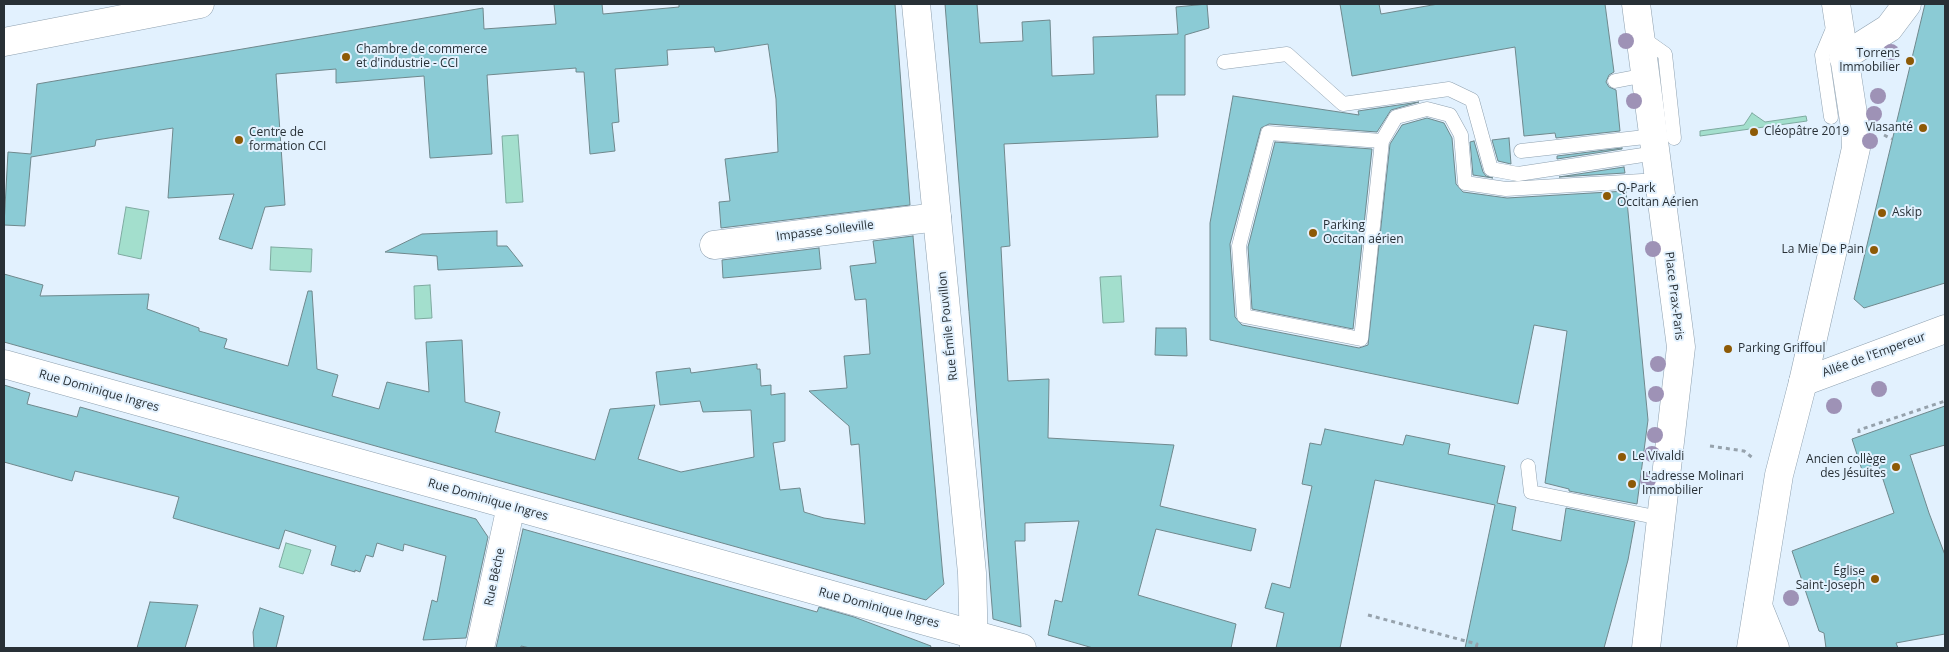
<!DOCTYPE html>
<html>
<head>
<meta charset="utf-8">
<style>
  body { margin:0 }
  #map { position:relative; width:1949px; height:652px; overflow:hidden; background:#e2f1fe; font-family:"Open Sans",sans-serif }
  canvas { display:block }
  .frame { position:absolute; inset:0; border:5px solid #283036; pointer-events:none }
</style>
</head>
<body>
<div id="map">
<canvas width="1949" height="652"></canvas>
<div class="frame"></div>
</div>
<script>
const context = document.querySelector('canvas').getContext('2d');
context.lineJoin = 'round';
function fillPath(path, color) {
  context.fillStyle = color;
  context.fill(path, 'evenodd');
}
function toPath(rows) {
  const path = new Path2D();
  for (const r of rows) {
    path.moveTo(r[0], r[1]);
    for (let i = 2; i < r.length; i += 2) path.lineTo(r[i], r[i + 1]);
  }
  return path;
}
function strokePath(path, color, width, dash) {
  context.strokeStyle = color;
  context.lineWidth = width;
  context.lineCap = dash ? 'butt' : 'round';
  context.setLineDash(dash || []);
  context.stroke(path);
}
function write(font, color, halo, rows, align = 'center') {
  context.font = font + ' "Open Sans",sans-serif';
  context.lineWidth = 4;
  context.setLineDash([]);
  context.textBaseline = 'middle';
  context.strokeStyle = halo;
  context.fillStyle = color;
  for (const [text, x, y, turn = 0] of rows) {
    context.save();
    context.translate(x, y);
    context.rotate((+turn || 0) * Math.PI / 180);
    context.textAlign = isNaN(turn) ? turn : align;
    if (halo) context.strokeText(text, 0, 0);
    context.fillText(text, 0, 0);
    context.restore();
  }
}
const water = toPath([
  [1752,113,1765,122,1806,116,1807,121,1700,136,1700,131,1744,125,1752,113],
  [518,135,523,202,506,203,502,136,518,135],
  [126,207,149,211,141,259,118,254,126,207],
  [271,247,312,249,311,272,270,270,271,247],
  [1121,276,1124,322,1103,323,1100,277,1121,276],
  [430,285,432,318,415,319,414,286,430,285],
  [286,543,311,550,303,574,279,567,286,543]
]);
const building = toPath([
  [554,4,602,4,603,14,679,7,679,4,895,4,910,205,721,228,719,202,730,201,725,159,778,152,776,99,768,44,715,52,714,47,667,50,668,65,615,69,619,122,612,123,615,151,590,154,584,72,576,72,576,68,487,75,492,154,430,158,424,76,336,83,336,69,276,74,285,205,265,207,252,249,219,239,234,194,168,198,173,128,96,140,95,146,31,157,25,226,4,225,8,152,31,154,37,84,483,8,484,29,556,24,554,4],
  [945,4,977,4,980,43,1023,41,1022,22,1050,20,1052,76,1094,74,1093,37,1178,34,1176,7,1207,4,1209,28,1185,35,1185,95,1156,95,1158,137,1004,144,1010,246,1001,247,1008,381,1049,379,1048,438,1174,445,1160,506,1256,529,1251,551,1156,529,1138,595,1236,624,1231,648,1093,648,1048,635,1055,600,1062,602,1079,521,1025,523,1025,541,1015,541,1021,627,993,619,945,4],
  [1340,4,1379,4,1381,14,1438,4,1605,4,1614,72,1609,75,1606,82,1609,87,1616,90,1620,131,1556,138,1555,133,1524,136,1515,47,1352,76,1340,4],
  [1925,4,1945,4,1945,283,1864,308,1854,299,1925,4],
  [1233,96,1359,115,1358,111,1419,102,1391,110,1377,132,1269,124,1261,128,1230,244,1235,317,1242,325,1359,348,1368,345,1390,144,1402,125,1427,118,1444,123,1452,138,1456,184,1463,192,1507,198,1626,191,1648,420,1637,504,1569,491,1569,489,1545,483,1567,331,1534,325,1518,404,1210,340,1210,223,1233,96],
  [1509,138,1511,164,1498,161,1492,140,1509,138],
  [1474,141,1483,172,1486,176,1493,178,1473,175,1470,142,1474,141],
  [1275,142,1372,149,1353,329,1252,309,1248,247,1275,142],
  [1622,148,1622,149,1557,159,1557,156,1622,148],
  [1624,167,1625,173,1559,177,1624,167],
  [497,231,497,246,507,246,523,266,438,270,437,256,385,252,422,234,497,231],
  [913,236,943,577,944,584,926,600,4,342,4,274,43,285,40,296,149,294,147,309,199,328,199,331,227,339,224,348,288,366,308,291,312,291,317,369,338,375,332,396,379,409,387,382,429,392,426,342,462,340,465,402,500,412,495,432,595,460,610,409,655,405,638,459,681,472,754,457,751,410,703,412,700,401,660,405,656,372,690,368,691,373,757,364,757,369,760,369,761,386,771,385,771,395,785,393,785,441,773,443,780,490,800,488,804,512,824,518,865,524,859,444,851,445,849,426,809,391,847,388,844,356,870,354,866,299,855,300,850,266,876,263,873,241,913,236],
  [819,248,821,269,723,278,722,260,819,248],
  [1156,328,1186,328,1187,356,1155,355,1156,328],
  [4,385,30,393,27,404,77,417,80,407,476,519,488,537,466,638,423,640,432,600,437,602,446,556,404,544,403,551,377,543,373,557,366,555,360,572,355,570,355,572,331,565,336,546,285,530,279,549,173,518,179,497,75,471,72,481,4,462,4,385],
  [1945,406,1945,445,1910,455,1929,513,1945,555,1945,634,1896,643,1898,648,1826,648,1824,633,1819,631,1792,551,1894,513,1878,464,1862,470,1852,439,1945,406],
  [1325,429,1403,445,1406,435,1450,444,1448,454,1505,466,1497,503,1516,507,1512,530,1561,541,1566,508,1635,522,1628,560,1604,648,1465,648,1495,505,1375,480,1340,648,1276,648,1284,613,1265,608,1272,583,1290,588,1312,486,1302,484,1310,443,1321,445,1325,429],
  [523,529,817,612,819,607,854,617,931,646,930,648,530,648,521,646,521,648,496,648,523,529],
  [150,602,198,605,185,648,137,648,150,602],
  [260,608,284,616,276,648,254,648,253,632,260,608]
]);
const path = toPath([
  [1884,135,1892,139],
  [1859,433,1859,430,1945,401],
  [1710,446,1744,451,1754,459],
  [1368,615,1477,644,1476,648]
]);
const service = toPath([
  [1641,37,1665,54,1674,138],
  [1224,62,1287,54,1343,104,1449,89,1472,100,1491,169,1518,174,1656,153],
  [1615,81,1646,75],
  [1831,117,1822,55,1835,24],
  [1382,141,1361,339,1244,316,1239,246,1268,133,1382,141,1396,117,1427,109,1450,115,1461,135,1465,183,1506,189,1659,180],
  [1521,151,1654,136],
  [1528,466,1531,492,1660,518]
]);
const minor = toPath([
  [1843,57,1889,28,1907,4],
  [714,245,937,217],
  [1758,606,1775,648]
]);
const tertiary = toPath([
  [916,4,972,573,974,648],
  [4,364,1022,648],
  [1803,382,1945,329],
  [480,648,511,506]
]);
const secondary = toPath([
  [1636,4,1681,347,1646,648],
  [4,42,200,4],
  [1751,648,1779,475,1803,382,1856,148,1855,127,1836,4]
]);
const trees = [
  [1626,41],
  [1891,52],
  [1878,96],
  [1634,101],
  [1874,114],
  [1870,141],
  [1653,249],
  [1658,364],
  [1879,389],
  [1656,394],
  [1834,406],
  [1655,435],
  [1652,454],
  [1648,480],
  [1791,598]
];
const markers = [
  [346,57,5,"#8d5a06"],
  [1910,61,5,"#8d5a06"],
  [1923,128,5,"#8d5a06"],
  [1754,132,5,"#8d5a06"],
  [239,140,5,"#8d5a06"],
  [1607,196,5,"#8d5a06"],
  [1882,213,5,"#8d5a06"],
  [1313,233,5,"#8d5a06"],
  [1874,250,5,"#8d5a06"],
  [1728,349,5,"#8d5a06"],
  [1622,457,5,"#8d5a06"],
  [1896,467,5,"#8d5a06"],
  [1632,484,5,"#8d5a06"],
  [1875,579,5,"#8d5a06"]
];
const poiNames = [
  ["Chambre de commerce",356,50],
  ["et d'industrie - CCI",356,64],
  ["Torrens",1900,54,"right"],
  ["Immobilier",1900,68,"right"],
  ["Viasanté",1913,128,"right"],
  ["Cléopâtre 2019",1764,132],
  ["Centre de",249,133],
  ["formation CCI",249,147],
  ["Q-Park",1617,189],
  ["Occitan Aérien",1617,203],
  ["Askip",1892,213],
  ["Parking",1323,226],
  ["Occitan aérien",1323,240],
  ["La Mie De Pain",1864,250,"right"],
  ["Parking Griffoul",1738,349],
  ["Le Vivaldi",1632,457],
  ["Ancien collège",1886,460,"right"],
  ["des Jésuites",1886,474,"right"],
  ["L'adresse Molinari",1642,477],
  ["Immobilier",1642,491],
  ["Église",1865,572,"right"],
  ["Saint-Joseph",1865,586,"right"]
];
const streetNames = [
  ["Impasse Solleville",825,231,-7],
  ["Place Prax-Paris",1674,296,83],
  ["Rue Émile Pouvillon",948,326,-96],
  ["Allée de l'Empereur",1874,355,-20],
  ["Rue Dominique Ingres",99,391,16],
  ["Rue Dominique Ingres",488,500,16],
  ["Rue Bêche",495,577,-78],
  ["Rue Dominique Ingres",879,608,15]
];
fillPath(water, '#a3dfcd');
strokePath(water, '#7eaaa0', 1);
fillPath(building, '#8bcbd5');
strokePath(building, '#6f888d', 1);
strokePath(service, '#8fa1b0', 15);
strokePath(minor, '#8fa1b0', 29);
strokePath(tertiary, '#8fa1b0', 29);
strokePath(secondary, '#8fa1b0', 29);
strokePath(path, '#96a2ac', 3, [4, 4]);
strokePath(service, '#fff', 14);
strokePath(minor, '#fff', 28);
strokePath(tertiary, '#fff', 28);
strokePath(secondary, '#fff', 28);
context.fillStyle = '#9e92b6';
for (const [x, y] of trees) {
  context.beginPath();
  context.arc(x, y, 8, 0, 2 * Math.PI);
  context.fill();
}
for (const [x, y, r, color] of markers) {
  const dot = new Path2D();
  dot.arc(x, y, r, 0, 2 * Math.PI);
  context.fillStyle = color;
  context.fill(dot);
  strokePath(dot, '#e2f1fe', 2);
}
write('12px', '#283036', '#e2f1fe', poiNames, 'left');
write('12px', '#283036', '#e2f1fe', streetNames);
</script>
</body>
</html>
